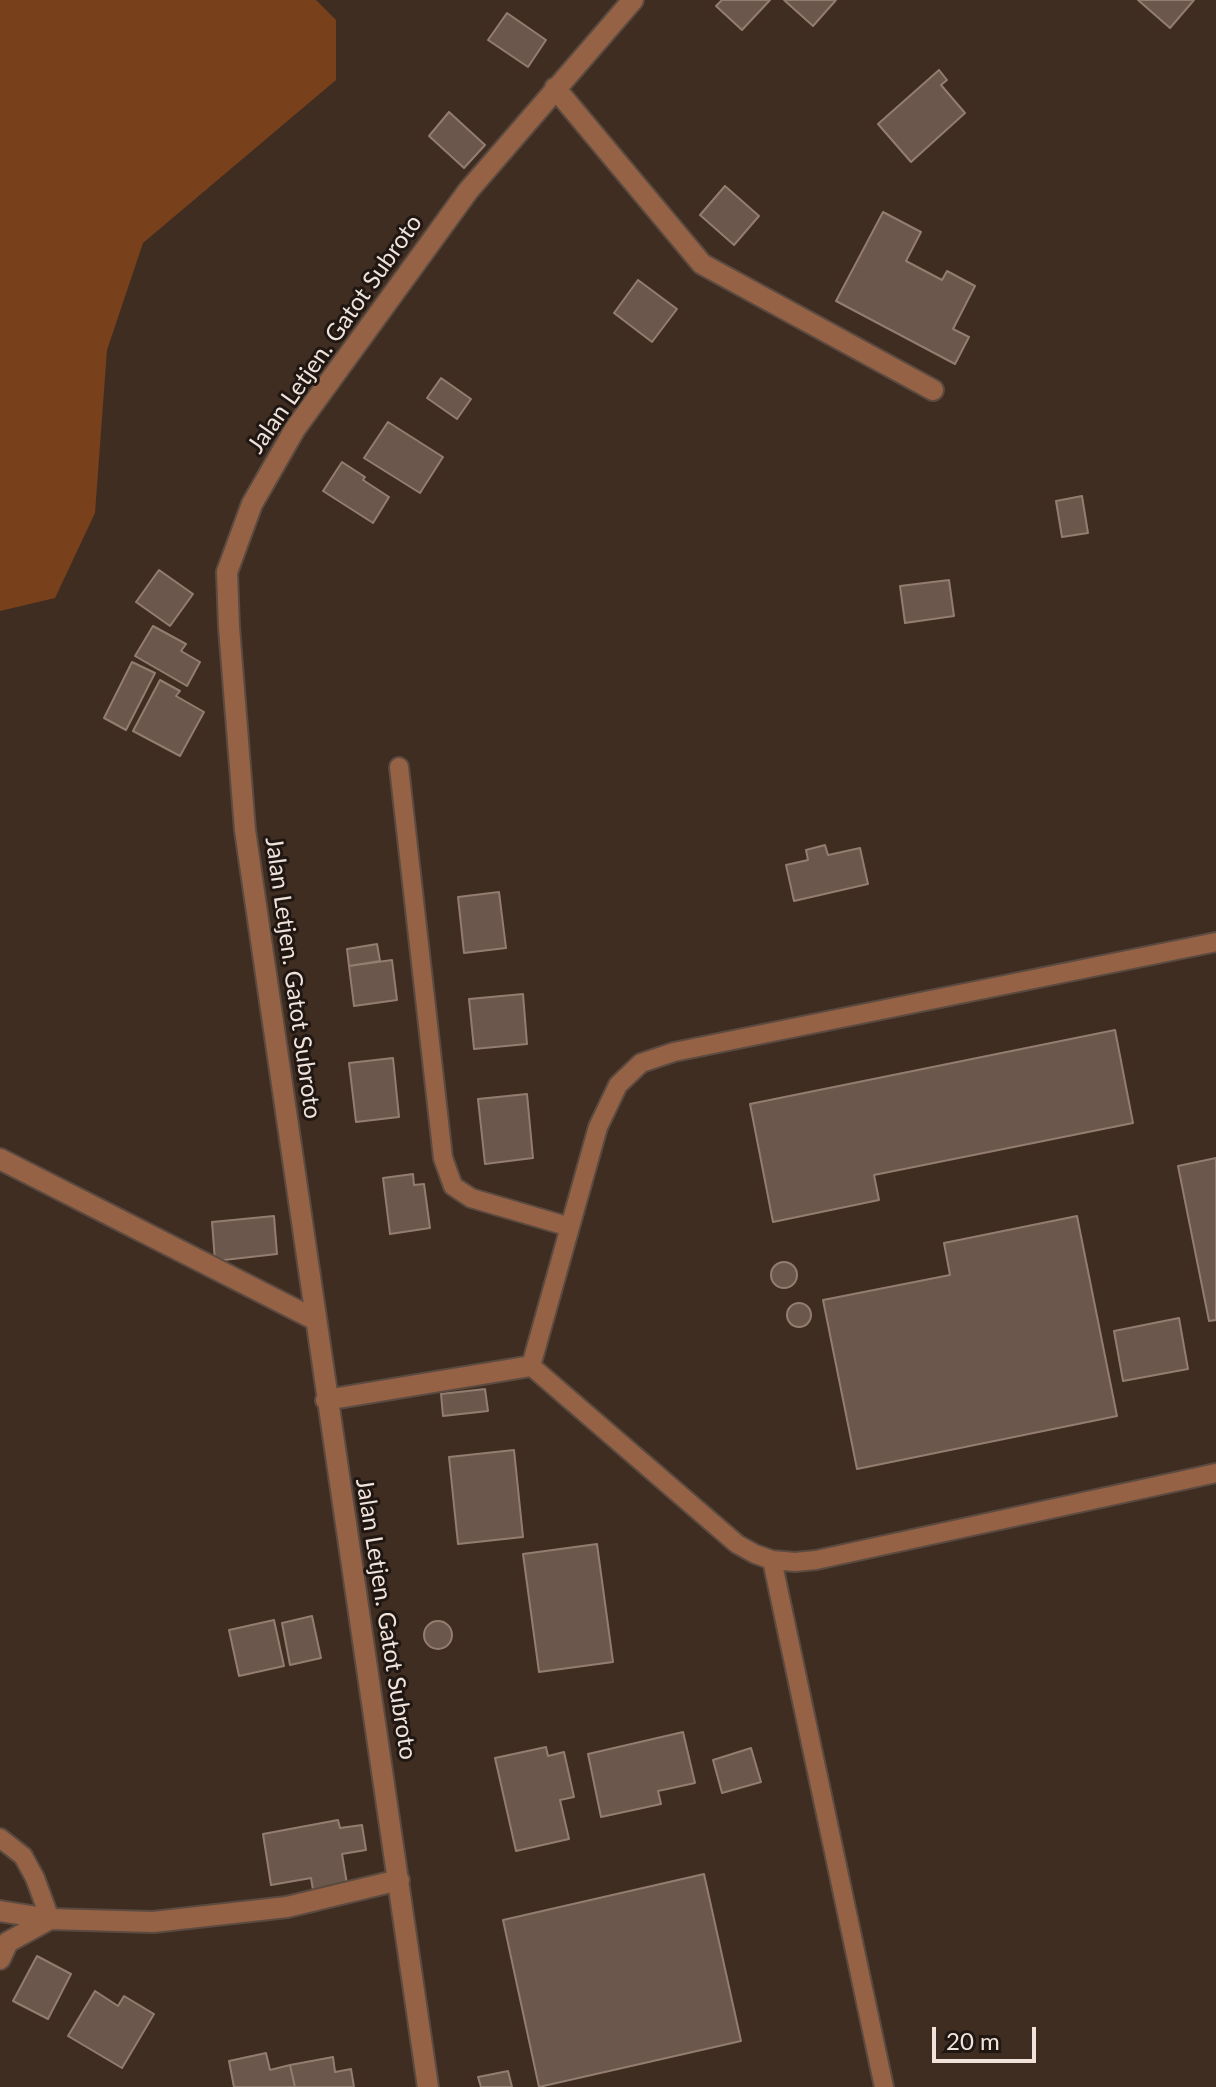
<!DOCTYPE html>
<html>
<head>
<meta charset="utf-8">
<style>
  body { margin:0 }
  #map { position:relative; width:1216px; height:2087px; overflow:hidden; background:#3f2d22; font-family:Lato,sans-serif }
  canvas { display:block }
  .scale { position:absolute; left:932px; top:2027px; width:104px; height:36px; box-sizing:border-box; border:4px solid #efe3dc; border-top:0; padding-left:10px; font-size:24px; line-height:28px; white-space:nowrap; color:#efe3dc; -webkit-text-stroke:6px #201713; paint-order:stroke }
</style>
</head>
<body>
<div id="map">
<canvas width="1216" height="2087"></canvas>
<div class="scale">20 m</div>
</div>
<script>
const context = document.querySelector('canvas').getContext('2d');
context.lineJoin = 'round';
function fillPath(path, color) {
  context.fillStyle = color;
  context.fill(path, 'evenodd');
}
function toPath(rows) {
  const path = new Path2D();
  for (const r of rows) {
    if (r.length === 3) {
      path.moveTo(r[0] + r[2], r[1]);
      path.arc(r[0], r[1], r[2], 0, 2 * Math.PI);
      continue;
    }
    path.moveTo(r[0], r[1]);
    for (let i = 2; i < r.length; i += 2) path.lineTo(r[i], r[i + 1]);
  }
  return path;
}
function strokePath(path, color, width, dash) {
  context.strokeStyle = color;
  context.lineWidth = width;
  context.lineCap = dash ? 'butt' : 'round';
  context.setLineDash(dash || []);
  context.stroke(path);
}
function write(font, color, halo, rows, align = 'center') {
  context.font = font + ' Lato,sans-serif';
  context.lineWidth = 6;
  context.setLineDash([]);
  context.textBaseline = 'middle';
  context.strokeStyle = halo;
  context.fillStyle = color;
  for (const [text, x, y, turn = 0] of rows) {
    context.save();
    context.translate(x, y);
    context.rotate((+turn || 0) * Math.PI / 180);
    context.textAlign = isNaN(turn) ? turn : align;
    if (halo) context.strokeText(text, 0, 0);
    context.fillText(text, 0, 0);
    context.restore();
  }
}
const green = toPath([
  [0,0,316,0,336,20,336,80,143,243,107,350,95,513,55,598,0,611]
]);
const building = toPath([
  [722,0,770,0,742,30,716,6,722,0],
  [784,0,836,0,813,26,784,0],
  [1138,0,1194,0,1170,28,1138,0],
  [507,13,546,40,528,67,488,40,507,13],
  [939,70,947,80,941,85,965,113,911,162,878,124,939,70],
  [449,112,485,145,464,168,429,136,449,112],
  [725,186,759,216,734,245,700,215,725,186],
  [883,212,921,232,906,261,942,280,947,271,975,286,953,329,969,337,955,364,836,301,883,212],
  [638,280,677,309,652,342,614,313,638,280],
  [441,378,471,399,457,419,427,398,441,378],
  [388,422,443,457,420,493,364,458,388,422],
  [342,462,365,477,363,480,389,497,373,523,323,491,342,462],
  [1082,496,1088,533,1062,537,1056,501,1082,496],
  [159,570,193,594,170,626,136,602,159,570],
  [949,580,954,616,905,623,900,586,949,580],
  [153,626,186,644,181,651,200,662,187,686,135,656,153,626],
  [132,662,155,673,126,730,104,718,132,662],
  [160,680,180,691,176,696,204,712,180,756,133,731,160,680],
  [825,845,828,855,860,848,868,884,794,901,786,865,808,860,806,850,825,845],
  [499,892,506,948,464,953,458,897,499,892],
  [377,944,380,961,349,966,347,949,377,944],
  [392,960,397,1000,354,1006,349,966,392,960],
  [523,994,527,1044,474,1049,469,999,523,994],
  [1115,1030,1133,1123,874,1175,879,1200,773,1222,750,1104,1115,1030],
  [393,1058,399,1117,356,1122,349,1063,393,1058],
  [527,1094,533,1158,485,1164,478,1099,527,1094],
  [1216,1158,1216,1320,1209,1321,1178,1166,1216,1158],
  [413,1174,414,1185,424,1184,430,1228,390,1234,383,1178,413,1174],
  [274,1216,277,1254,215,1261,212,1222,274,1216],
  [1077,1216,1117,1416,857,1469,823,1300,950,1275,944,1243,1077,1216],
  [784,1275,13],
  [799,1315,12],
  [1179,1318,1188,1369,1123,1381,1114,1331,1179,1318],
  [485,1389,488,1411,443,1416,441,1394,485,1389],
  [514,1450,523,1537,458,1544,449,1457,514,1450],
  [597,1544,613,1662,539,1672,523,1554,597,1544],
  [312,1616,321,1658,290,1665,282,1623,312,1616],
  [274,1620,284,1666,239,1676,229,1630,274,1620],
  [438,1635,14],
  [683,1732,695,1783,658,1791,661,1804,601,1817,588,1754,683,1732],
  [546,1747,548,1756,564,1752,574,1797,560,1800,569,1839,516,1851,495,1758,546,1747],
  [751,1748,761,1782,722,1793,713,1760,751,1748],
  [338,1820,340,1828,362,1825,366,1850,342,1854,347,1884,313,1890,311,1878,271,1885,263,1834,338,1820],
  [704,1874,741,2041,539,2087,503,1920,704,1874],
  [37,1956,71,1974,48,2019,13,2001,37,1956],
  [95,1991,118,2006,124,1996,154,2014,122,2068,68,2036,95,1991],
  [266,2053,270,2070,290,2065,295,2087,234,2087,229,2061,266,2053],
  [333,2057,335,2072,351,2069,354,2087,295,2087,290,2065,333,2057],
  [508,2071,512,2087,481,2087,478,2077,508,2071]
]);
const service = toPath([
  [399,767,443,1158,453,1186,471,1198,570,1227],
  [1216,942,674,1052,641,1063,618,1085,598,1127,531,1366,737,1544,755,1554,772,1560,795,1562,816,1560,1216,1473],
  [772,1560,884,2087],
  [0,1838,23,1856,35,1878,50,1919]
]);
const minor = toPath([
  [555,88,702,264,933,390],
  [0,1159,316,1320],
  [326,1400,531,1366],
  [0,1911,50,1919],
  [0,1959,8,1942,50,1919,153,1922,287,1907,399,1880],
  [428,2087,245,830,229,627,227,572,252,504,295,429,468,191,633,0]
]);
const streetNames = [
  ["Jalan Letjen. Gatot Subroto",335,334,-55],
  ["Jalan Letjen. Gatot Subroto",293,978,82],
  ["Jalan Letjen. Gatot Subroto",386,1619,81]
];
fillPath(green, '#79401c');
fillPath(building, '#6c574c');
strokePath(building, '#937d71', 2);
strokePath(service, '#5b4a40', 22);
strokePath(minor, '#5b4a40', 24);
strokePath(service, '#956246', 18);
strokePath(minor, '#956246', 20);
write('24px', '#efe3dc', '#201713', streetNames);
</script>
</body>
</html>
